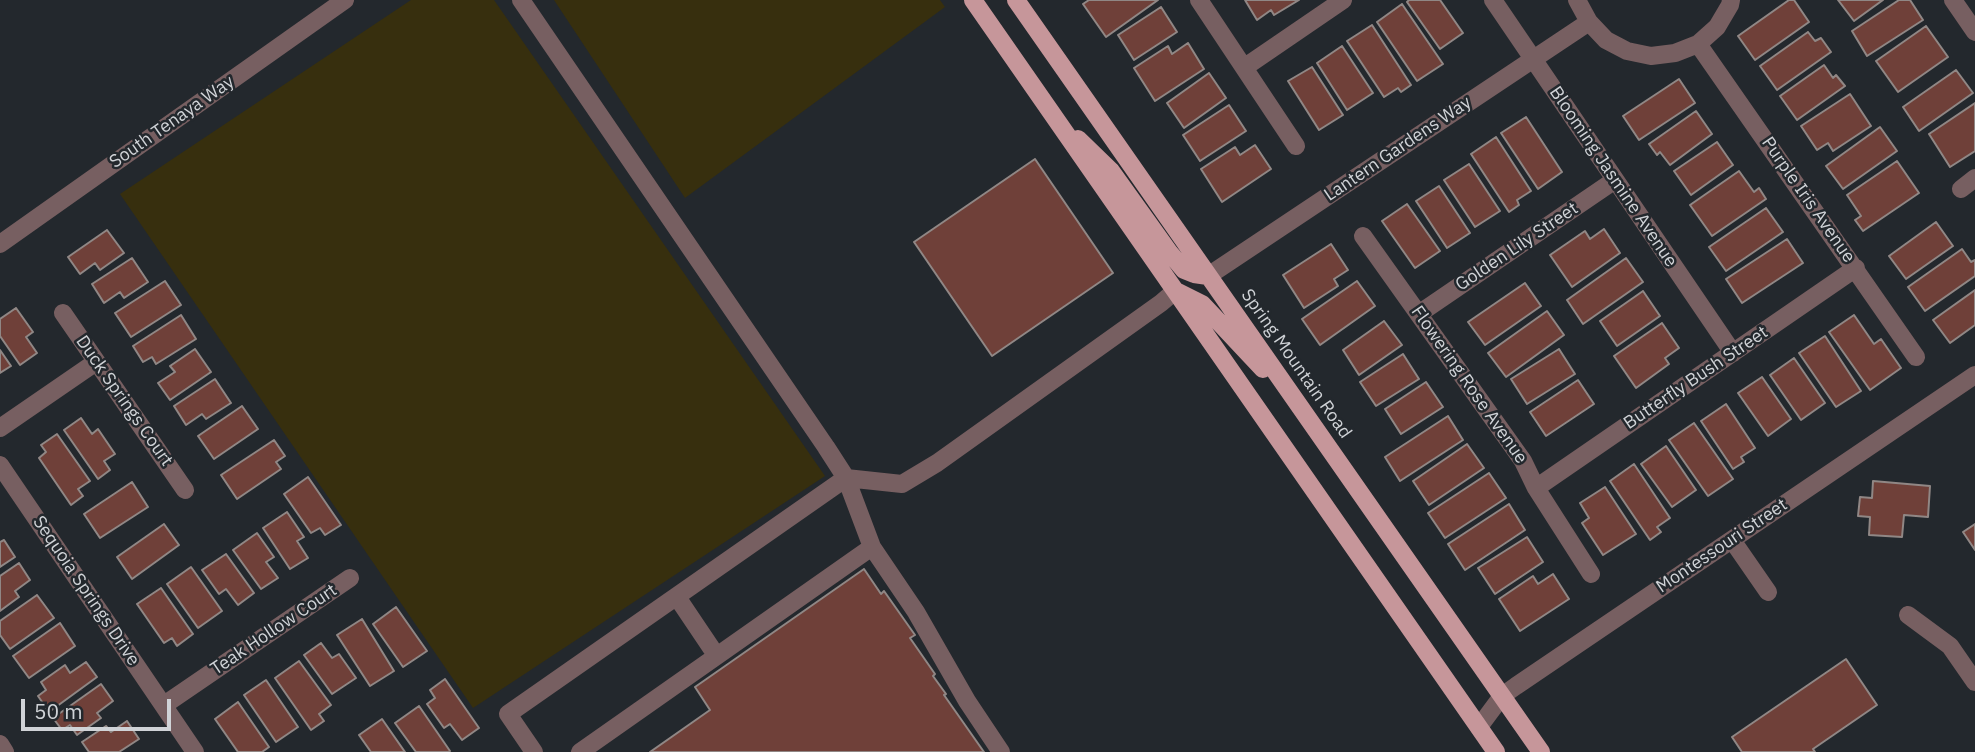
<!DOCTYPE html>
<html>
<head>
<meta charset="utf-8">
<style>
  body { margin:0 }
  #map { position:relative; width:1975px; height:752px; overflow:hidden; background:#23282d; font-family:"IBM Plex Sans",sans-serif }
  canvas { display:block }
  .scale { position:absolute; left:21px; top:699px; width:150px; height:32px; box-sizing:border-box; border:4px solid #d0d3d7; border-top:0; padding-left:9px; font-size:21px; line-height:24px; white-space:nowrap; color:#d0d3d7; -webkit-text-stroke:5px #23282d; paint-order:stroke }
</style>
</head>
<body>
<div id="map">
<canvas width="1975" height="752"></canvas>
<div class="scale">50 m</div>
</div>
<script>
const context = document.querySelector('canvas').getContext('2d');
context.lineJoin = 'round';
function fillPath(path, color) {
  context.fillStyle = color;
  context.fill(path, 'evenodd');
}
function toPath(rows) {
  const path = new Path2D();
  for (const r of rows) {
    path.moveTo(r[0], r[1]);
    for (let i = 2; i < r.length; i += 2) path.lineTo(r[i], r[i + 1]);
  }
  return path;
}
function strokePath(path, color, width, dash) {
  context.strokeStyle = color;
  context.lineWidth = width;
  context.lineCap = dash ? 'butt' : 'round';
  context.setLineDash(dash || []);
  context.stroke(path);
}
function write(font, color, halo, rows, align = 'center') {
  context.font = font + ' "IBM Plex Sans",sans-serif';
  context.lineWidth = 5;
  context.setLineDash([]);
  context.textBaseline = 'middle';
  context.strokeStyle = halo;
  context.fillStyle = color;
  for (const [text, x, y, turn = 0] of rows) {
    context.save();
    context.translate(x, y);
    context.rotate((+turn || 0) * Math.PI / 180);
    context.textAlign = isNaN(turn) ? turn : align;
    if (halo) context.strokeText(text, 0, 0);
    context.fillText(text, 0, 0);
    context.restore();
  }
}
const sand = toPath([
  [411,0,494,0,825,476,473,708,120,194],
  [554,0,940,0,945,7,685,198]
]);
const building = toPath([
  [1089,0,1158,0,1106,37,1083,4,1089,0],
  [1245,0,1299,0,1274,15,1271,10,1257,20,1245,0],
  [1409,0,1440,0,1463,33,1440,49,1407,2,1409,0],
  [1789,0,1794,0,1809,22,1755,60,1738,36,1789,0],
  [1838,0,1883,0,1854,21,1838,0],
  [1899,0,1910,0,1923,20,1867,56,1852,31,1899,0],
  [1402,4,1443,64,1417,81,1377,22,1402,4],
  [1161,7,1177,32,1134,60,1118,35,1161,7],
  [1372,25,1411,85,1401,92,1398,88,1384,97,1347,41,1372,25],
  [1926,26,1948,57,1898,92,1876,61,1926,26],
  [1808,32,1815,41,1821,38,1831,52,1777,90,1760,66,1808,32],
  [1188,43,1204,69,1155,101,1134,68,1168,46,1172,54,1188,43],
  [1342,46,1373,93,1347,110,1317,63,1342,46],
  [1824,65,1833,78,1836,75,1845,86,1797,120,1780,96,1824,65],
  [1312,67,1343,115,1319,130,1288,81,1312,67],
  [1956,70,1973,93,1919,131,1903,107,1956,70],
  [1209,73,1226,98,1184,128,1167,103,1209,73],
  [1679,79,1695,103,1639,140,1623,116,1679,79],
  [1850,94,1871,126,1833,151,1828,143,1817,150,1801,126,1850,94],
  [1975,103,1975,151,1950,167,1929,134,1975,103],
  [1229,105,1246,131,1200,161,1183,135,1229,105],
  [1696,111,1712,134,1670,165,1660,152,1657,155,1649,144,1696,111],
  [1526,117,1562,172,1538,189,1501,133,1526,117],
  [1880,127,1897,151,1843,189,1826,166,1880,127],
  [1496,137,1531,191,1517,200,1519,205,1509,212,1471,154,1496,137],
  [1717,142,1733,165,1691,195,1674,171,1717,142],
  [1255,145,1271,169,1222,202,1201,169,1235,147,1240,155,1255,145],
  [1035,159,1113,273,992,356,914,242,1035,159],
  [1897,161,1919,193,1863,231,1855,220,1861,216,1847,195,1897,161],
  [1469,164,1500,211,1475,227,1444,180,1469,164],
  [1739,171,1754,192,1759,188,1766,199,1712,236,1690,205,1739,171],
  [1439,186,1470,233,1447,248,1416,201,1439,186],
  [1407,204,1440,251,1415,268,1382,221,1407,204],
  [1766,208,1783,232,1726,271,1709,247,1766,208],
  [1936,222,1953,246,1906,279,1889,256,1936,222],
  [1604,229,1620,253,1572,287,1550,255,1585,231,1590,239,1604,229],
  [107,230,124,253,100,270,95,263,80,274,68,257,107,230],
  [1787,239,1803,263,1742,303,1726,279,1787,239],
  [1331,244,1348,270,1334,279,1338,286,1304,308,1283,275,1331,244],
  [1962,249,1971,262,1975,260,1975,276,1925,311,1908,287,1962,249],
  [132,258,148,282,124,298,120,292,104,303,92,284,132,258],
  [1626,258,1643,282,1583,324,1567,300,1626,258],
  [165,281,181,305,131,337,115,313,165,281],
  [1357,281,1375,306,1320,345,1302,319,1357,281],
  [1525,283,1541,306,1485,345,1468,322,1525,283],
  [1975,290,1975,325,1950,343,1933,320,1975,290],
  [1643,291,1660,316,1617,346,1600,321,1643,291],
  [16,308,33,332,26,337,37,353,20,365,0,336,0,319,16,308],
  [1547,311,1564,335,1506,377,1488,353,1547,311],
  [181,315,196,339,156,364,152,357,143,362,133,346,181,315],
  [1854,315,1874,344,1881,339,1901,368,1870,390,1829,332,1854,315],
  [1384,321,1402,345,1359,375,1343,350,1384,321],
  [1662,323,1679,348,1665,358,1669,364,1636,388,1614,356,1662,323],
  [1825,336,1861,391,1836,407,1799,353,1825,336],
  [195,349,211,372,170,400,158,383,175,372,170,366,195,349],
  [1559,349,1575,374,1527,404,1511,379,1559,349],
  [0,350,11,366,0,373,0,350],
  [1403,354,1419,379,1376,406,1360,382,1403,354],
  [1794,358,1825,403,1801,420,1770,375,1794,358],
  [1762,377,1791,419,1768,436,1738,393,1762,377],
  [215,379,231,403,206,419,202,414,186,425,174,406,215,379],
  [1578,380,1594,404,1546,436,1530,412,1578,380],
  [1426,382,1443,407,1401,434,1385,409,1426,382],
  [1726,404,1755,448,1741,457,1744,462,1733,469,1701,421,1726,404],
  [242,406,258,429,214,459,198,436,242,406],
  [1448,416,1463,440,1400,481,1385,457,1448,416],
  [81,418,92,434,98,429,115,454,104,461,110,470,98,479,64,430,81,418],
  [1694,423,1733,479,1708,496,1669,440,1694,423],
  [57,434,90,481,78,489,83,496,71,505,39,458,46,452,41,445,57,434],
  [274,440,285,456,276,462,281,469,237,499,221,475,274,440],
  [1467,444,1484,468,1429,505,1413,481,1467,444],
  [1666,446,1696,490,1672,507,1641,464,1666,446],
  [1634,464,1670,518,1657,527,1661,532,1650,540,1610,481,1634,464],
  [1489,473,1506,498,1445,538,1428,513,1489,473],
  [308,477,341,525,325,535,320,528,311,533,284,494,308,477],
  [1873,481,1930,486,1928,517,1904,515,1902,537,1869,535,1870,517,1858,516,1860,497,1872,498,1873,481],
  [132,482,148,507,100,538,84,514,132,482],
  [1605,487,1636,534,1603,555,1582,523,1589,518,1580,503,1605,487],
  [1509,504,1525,530,1465,570,1448,544,1509,504],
  [287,512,304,537,297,541,308,558,290,569,263,528,287,512],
  [164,524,179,545,132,579,117,557,164,524],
  [1975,524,1975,550,1963,532,1975,524],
  [257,533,274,557,266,562,278,578,261,589,233,550,257,533],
  [1527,537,1543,562,1495,594,1478,568,1527,537],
  [4,540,15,557,0,567,0,542,4,540],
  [226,554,254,593,238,605,226,589,219,594,202,570,226,554],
  [19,563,30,580,15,591,19,597,0,611,0,576,19,563],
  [191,567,222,611,198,628,167,584,191,567],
  [864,569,881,594,884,591,915,635,910,638,935,674,933,676,946,694,944,695,984,752,650,752,710,710,695,687,864,569],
  [1553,574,1569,599,1520,631,1499,599,1533,576,1538,584,1553,574],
  [161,588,193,634,177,646,172,638,164,643,137,604,161,588],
  [37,595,54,618,10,649,0,635,0,621,37,595],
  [396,607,427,651,403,667,373,624,396,607],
  [362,619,394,671,370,686,337,635,362,619],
  [60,623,75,646,29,678,13,656,60,623],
  [321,643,332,658,339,654,356,678,332,694,304,655,321,643],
  [1846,659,1877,705,1813,749,1815,752,1742,752,1732,737,1846,659],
  [299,661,331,705,319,714,324,721,311,730,275,678,299,661],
  [86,662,97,677,49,712,38,696,46,690,41,682,65,665,70,673,86,662],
  [445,679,479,728,462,740,450,724,444,728,427,704,435,698,430,690,445,679],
  [266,680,298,727,276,742,244,695,266,680],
  [101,684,113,701,97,713,101,718,77,735,70,725,62,730,53,718,101,684],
  [238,702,269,747,262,752,238,752,215,719,238,702],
  [419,706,450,751,449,752,416,752,395,723,419,706],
  [382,719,405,752,371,752,359,735,382,719],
  [127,721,139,739,119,752,89,752,82,742,106,726,111,732,127,721]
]);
const minor = toPath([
  [521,0,826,447,846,478,872,547,916,612,967,701,1001,752],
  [1199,0,1296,146],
  [1493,0,1733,353],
  [1577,0,1589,22,1606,40,1627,51,1651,56,1675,53,1698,44,1717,27,1730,5,1731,0],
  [1953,0,1975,32],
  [1698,44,1916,357],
  [1245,67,1343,0],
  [1961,189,1975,178],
  [1363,236,1523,461,1536,488,1591,574],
  [0,244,345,0],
  [1208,276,1589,22],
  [63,313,185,490],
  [1420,313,1615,180],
  [0,428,96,362],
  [0,465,195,752],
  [1536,488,1856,268],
  [1732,540,1768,592],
  [677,597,716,655],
  [1908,615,1950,646,1975,682],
  [164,705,350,578],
  [1479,727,1502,696,1516,686,1975,375],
  [0,744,5,752],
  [534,752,508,714,846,478,902,484,937,463,1161,303,1175,291],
  [580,752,872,547]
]);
const major = toPath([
  [973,0,1496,752],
  [1016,0,1541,752],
  [1078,139,1111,171,1169,252,1184,270,1194,274,1208,276],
  [1176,291,1202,304,1263,369]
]);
const streetNames = [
  ["South Tenaya Way",172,122,-35],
  ["Lantern Gardens Way",1398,149,-34],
  ["Blooming Jasmine Avenue",1613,177,56],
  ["Purple Iris Avenue",1808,200,55],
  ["Golden Lily Street",1517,247,-34],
  ["Spring Mountain Road",1296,364,55],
  ["Butterfly Bush Street",1696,378,-34],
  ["Flowering Rose Avenue",1469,385,55],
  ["Duck Springs Court",124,401,55],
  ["Montessouri Street",1722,546,-34],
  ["Sequoia Springs Drive",86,591,56],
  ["Teak Hollow Court",274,630,-34]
];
fillPath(sand, '#372f0e');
fillPath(building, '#6f4039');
strokePath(building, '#908785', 2);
strokePath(minor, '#775f61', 18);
strokePath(major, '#c6969a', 18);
write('18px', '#d0d3d7', '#23282d', streetNames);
</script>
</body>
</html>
